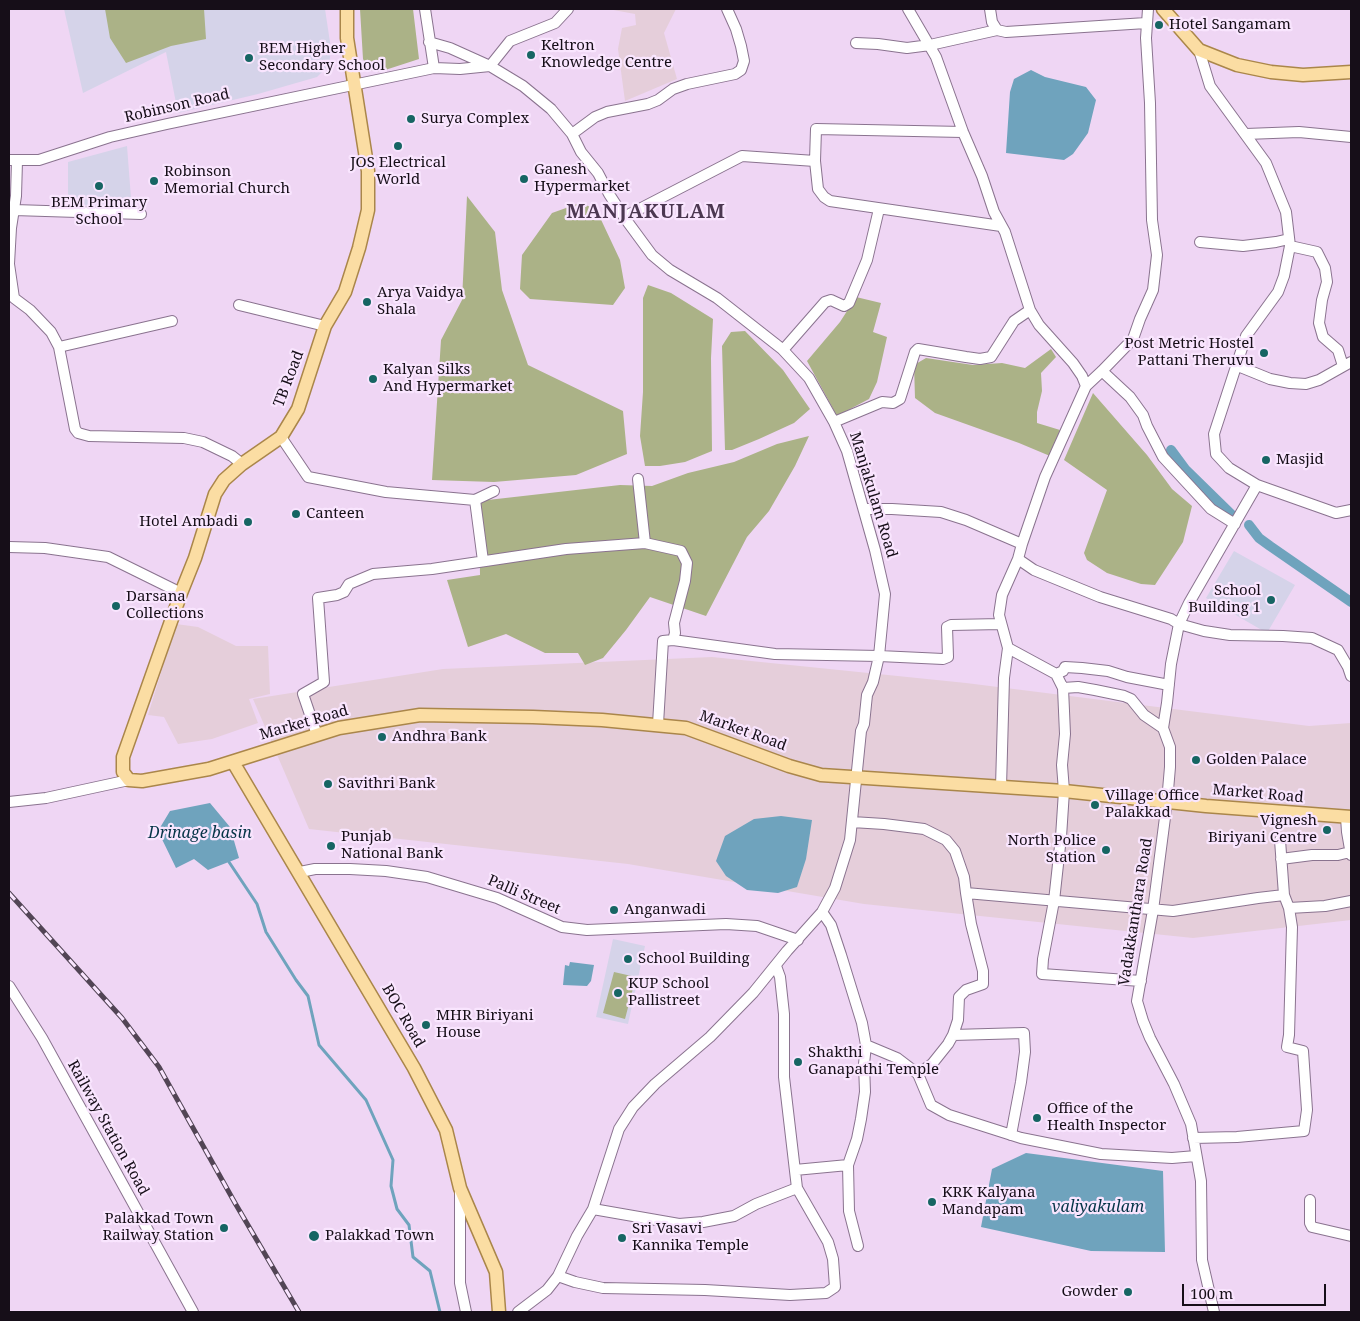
<!DOCTYPE html>
<html>
<head>
<meta charset="utf-8">
<style>
  body { margin:0 }
  #map { position:relative; width:1360px; height:1321px; overflow:hidden; background:#efd6f4; font-family:"Noto Serif",serif }
  canvas { display:block }
  .frame { position:absolute; inset:0; border:10px solid #160e18; pointer-events:none }
  .scale { position:absolute; left:1182px; top:1284px; width:144px; height:22px; box-sizing:border-box; border:2px solid #160e18; border-top:0; padding-left:6px; font-size:15px; line-height:18px; white-space:nowrap; color:#160e18; -webkit-text-stroke:4px #f9e5fe; paint-order:stroke }
</style>
</head>
<body>
<div id="map">
<canvas width="1360" height="1321"></canvas>
<div class="frame"></div>
<div class="scale">100 m</div>
</div>
<script>
const context = document.querySelector('canvas').getContext('2d');
context.lineJoin = 'round';
function fillPath(path, color) {
  context.fillStyle = color;
  context.fill(path, 'evenodd');
}
function toPath(rows) {
  const path = new Path2D();
  for (const r of rows) {
    path.moveTo(r[0], r[1]);
    for (let i = 2; i < r.length; i += 2) path.lineTo(r[i], r[i + 1]);
  }
  return path;
}
function strokePath(path, color, width, dash) {
  context.strokeStyle = color;
  context.lineWidth = width;
  context.lineCap = dash ? 'butt' : 'round';
  context.setLineDash(dash || []);
  context.stroke(path);
}
function write(font, color, halo, rows, align = 'center') {
  context.font = font + ' "Noto Serif",serif';
  context.lineWidth = 4.5;
  context.setLineDash([]);
  context.textBaseline = 'middle';
  context.strokeStyle = halo;
  context.fillStyle = color;
  for (const [text, x, y, turn = 0] of rows) {
    context.save();
    context.translate(x, y);
    context.rotate((+turn || 0) * Math.PI / 180);
    context.textAlign = isNaN(turn) ? turn : align;
    if (halo) context.strokeText(text, 0, 0);
    context.fillText(text, 0, 0);
    context.restore();
  }
}
const commercial = toPath([
  [608,9,676,9,664,33,677,79,625,101,618,49,622,28,636,25,635,14],
  [176,624,198,627,236,646,268,646,270,694,249,699,258,723,212,739,178,744,164,717,148,715],
  [712,657,966,683,1309,726,1351,723,1351,920,1193,938,864,904,628,864,309,829,253,699,443,669]
]);
const education = toPath([
  [64,9,325,9,331,49,329,65,317,77,258,94,178,113,166,52,83,93],
  [127,146,132,211,68,211,68,162],
  [1234,551,1295,585,1267,633,1206,598],
  [613,939,645,946,628,1024,596,1017]
]);
const green = toPath([
  [105,9,204,9,206,39,171,46,126,63,110,38],
  [360,9,413,9,419,59,379,72,369,70,363,59],
  [467,196,495,232,502,290,528,365,623,411,627,454,576,475,494,482,432,480,441,340,462,300],
  [580,203,596,209,620,260,625,288,613,305,530,299,520,289,522,255,552,213],
  [648,285,671,293,713,319,711,358,712,451,685,462,660,466,645,466,640,436,643,392,643,298],
  [856,297,881,303,873,332,887,337,877,382,869,399,837,416,807,361,840,322],
  [745,331,783,370,810,409,794,423,759,439,732,450,725,450,722,346,731,332],
  [1051,349,1056,357,1041,373,1042,391,1037,412,1037,423,1060,430,1050,456,1019,443,935,413,915,398,914,365,926,358,973,365,1002,363,1025,368],
  [1093,393,1147,455,1172,489,1192,506,1183,542,1155,585,1141,584,1107,573,1087,560,1084,553,1107,490,1064,460],
  [809,436,795,466,769,511,747,537,706,616,650,597,626,630,603,658,585,665,578,653,545,653,506,634,468,647,447,580,480,575,479,501,620,485,652,486,688,473,734,462,777,444],
  [614,972,636,977,625,1019,603,1013]
]);
const water = toPath([
  [1031,70,1045,77,1086,87,1096,100,1088,133,1073,154,1064,160,1006,153,1010,92,1014,79],
  [210,803,230,827,239,858,208,870,194,859,176,868,158,831,170,811],
  [781,816,812,820,806,859,797,887,778,893,747,890,726,876,716,861,725,836,754,819],
  [570,962,594,965,591,981,587,986,563,985,565,965,569,966],
  [1026,1153,1163,1171,1165,1252,1091,1251,981,1227,992,1169]
]);
const stream = toPath([
  [229,862,257,904,266,932,296,980,308,996,319,1045,366,1100,393,1160,391,1186,397,1209,409,1225,413,1257,430,1271,440,1312]
]);
const canal = toPath([
  [1171,450,1185,469,1231,514],
  [1249,525,1259,538,1270,546,1351,602]
]);
const minor = toPath([
  [425,9,434,68],
  [908,9,936,57,963,132,982,176,994,212,1005,232,1030,310,1039,325,1073,363,1082,376,1086,386,1102,371,1133,339,1140,319,1153,290,1157,255,1152,220,1150,103,1146,38,1148,9],
  [990,9,992,22,997,30,1006,32,1146,23],
  [429,42,450,48,490,66,523,86,551,109,572,134,581,152,598,173,609,194,624,217,652,255,670,270,717,298,782,349,809,378,834,422,847,451,875,550,885,594,879,656,873,682,867,695,864,724,861,731,850,840,835,888,822,912,787,951,753,993,710,1037,655,1084,633,1107,619,1129,593,1209,577,1236,558,1276,547,1290,518,1312],
  [856,43,878,44,907,48,930,45,997,30],
  [1199,50,1210,86,1266,163,1286,212,1290,246,1284,276,1278,292,1246,336,1214,434,1216,454,1229,468,1257,485,1336,513,1351,510],
  [572,134,595,117,607,112,648,104,658,100,673,89,687,84,735,74,741,70,744,61,741,46,736,29,727,9],
  [1246,134,1299,132,1351,137],
  [9,160,39,160,110,137,167,124,434,68,460,69,490,66,510,41,555,23,568,9],
  [17,161,16,196,11,228,9,264,14,298,30,310,51,332,59,347,75,429,78,433,89,436,184,438,203,442,232,456,242,464],
  [815,161,818,189,824,197,830,201,1001,226],
  [14,210,141,214],
  [624,217,742,156,815,161,816,129,963,132],
  [1200,242,1243,246,1276,242,1289,239],
  [1290,246,1317,252,1325,268,1327,282,1322,300,1319,323,1323,337,1338,350,1343,366],
  [239,305,325,326],
  [59,347,172,321],
  [783,350,825,302,831,300,844,306,849,303,867,260,879,209],
  [1238,366,1270,379,1290,383,1306,384,1319,380,1351,362],
  [1102,371,1130,397,1143,415,1147,426,1163,457,1211,509,1235,524],
  [834,422,882,402,893,403,900,399,915,352,918,349,966,357,980,359,991,357,1014,321,1030,310],
  [281,437,308,477,386,492,475,500,494,491],
  [638,479,645,543],
  [475,500,483,561],
  [865,509,892,509,941,512,966,520,1022,544],
  [9,547,45,548,108,557,181,593],
  [1018,559,1034,570,1100,597,1171,619,1179,624,1204,631,1230,635,1283,636,1312,638,1338,650,1348,667,1351,676],
  [673,640,775,654,879,656,943,659,948,657,947,627,951,625,1001,624],
  [1008,648,1056,674,1063,688,1065,734,1062,765,1064,791,1061,837,1054,901,1043,959,1042,974,1141,981],
  [1056,674,1063,671,1065,667,1082,668,1108,671,1127,677,1169,685],
  [1063,688,1078,687,1095,690,1124,696,1131,699,1144,715,1163,728],
  [317,735,303,694,324,682,318,598,337,595,344,592,349,584,373,574,432,569,566,549,645,543,681,551,687,563,685,581,674,623,675,633,673,640,663,641,658,724],
  [1001,787,1004,678,1008,648,999,615,1002,595,1018,559,1022,544,1045,477,1086,386],
  [9,802,46,798,129,780],
  [1346,817,1347,832,1351,855],
  [852,822,884,824,924,829,946,840,955,851,964,877,966,893,1173,911,1258,898,1284,895,1289,908,1325,906,1351,901],
  [1280,840,1284,895],
  [1281,859,1312,855,1338,855,1350,852],
  [300,872,315,869,350,869,386,871,427,877,497,898,562,927,587,930,726,924,757,926,798,940],
  [822,912,831,925,841,955,862,1023,866,1045,897,1058,918,1074,931,1105,949,1115,1021,1138,1101,1154,1172,1158,1196,1156],
  [9,986,42,1038,193,1312],
  [953,1035,1024,1033,1025,1052,1021,1082,1011,1135],
  [918,1074,932,1064,948,1044,953,1035,958,1020,959,997,966,990,983,984,983,971,971,924,966,893],
  [1193,1138,1237,1137,1304,1131,1307,1110,1303,1051,1287,1047,1289,1035,1292,927,1289,908],
  [795,1170,848,1165],
  [460,1189,460,1283,466,1312],
  [1310,1200,1310,1223,1312,1227,1351,1236],
  [593,1209,679,1224,703,1222,734,1216,756,1204,797,1188],
  [858,1246,849,1211,848,1165,857,1139,861,1119,865,1092,864,1064,866,1045],
  [558,1276,575,1282,603,1288,705,1290,790,1295,826,1293,835,1287,833,1259,828,1242,797,1188,784,1077,784,1014,780,977,776,966],
  [1214,1312,1202,1260,1201,1181,1191,1124,1174,1084,1150,1038,1143,1021,1137,1001,1153,910,1167,802,1170,767,1170,747,1163,728,1167,703,1171,664,1179,624,1189,603,1257,485]
]);
const major = toPath([
  [347,9,347,38,368,171,368,210,359,248,345,292,325,326,298,409,281,437,242,464,224,480,215,494,195,558,181,593,123,757,123,772,129,780,142,781,209,769,339,728,420,715,533,717,602,720,686,728,789,766,821,775,1064,791,1206,806,1351,817],
  [1163,9,1199,50,1237,65,1271,72,1303,75,1351,72],
  [233,762,414,1068,446,1130,460,1188,496,1272,499,1312]
]);
const rail = toPath([
  [9,893,122,1018,159,1067,235,1203,299,1312]
]);
const markers = [
  [1159,25,5,"#166563"],
  [531,55,5,"#166563"],
  [249,58,5,"#166563"],
  [411,119,5,"#166563"],
  [398,146,5,"#166563"],
  [524,179,5,"#166563"],
  [154,181,5,"#166563"],
  [99,186,5,"#166563"],
  [367,302,5,"#166563"],
  [1264,353,5,"#166563"],
  [373,379,5,"#166563"],
  [1266,460,5,"#166563"],
  [296,514,5,"#166563"],
  [248,522,5,"#166563"],
  [1271,600,5,"#166563"],
  [116,606,5,"#166563"],
  [382,737,5,"#166563"],
  [1196,760,5,"#166563"],
  [328,784,5,"#166563"],
  [1095,805,5,"#166563"],
  [1327,830,5,"#166563"],
  [331,846,5,"#166563"],
  [1106,850,5,"#166563"],
  [614,910,5,"#166563"],
  [628,959,5,"#166563"],
  [618,993,5,"#166563"],
  [426,1025,5,"#166563"],
  [798,1062,5,"#166563"],
  [1037,1118,5,"#166563"],
  [932,1202,5,"#166563"],
  [224,1228,5,"#166563"],
  [314,1236,6,"#166563"],
  [622,1238,5,"#166563"],
  [1128,1292,5,"#166563"]
];
const poiNames = [
  ["Hotel Sangamam",1169,25],
  ["Keltron",541,46],
  ["Knowledge Centre",541,63],
  ["BEM Higher",259,49],
  ["Secondary School",259,66],
  ["Surya Complex",421,119],
  ["JOS Electrical",398,163,"center"],
  ["World",398,180,"center"],
  ["Ganesh",534,170],
  ["Hypermarket",534,187],
  ["Robinson",164,172],
  ["Memorial Church",164,189],
  ["BEM Primary",99,203,"center"],
  ["School",99,220,"center"],
  ["Arya Vaidya",377,293],
  ["Shala",377,310],
  ["Post Metric Hostel",1254,344,"right"],
  ["Pattani Theruvu",1254,361,"right"],
  ["Kalyan Silks",383,370],
  ["And Hypermarket",383,387],
  ["Masjid",1276,460],
  ["Canteen",306,514],
  ["Hotel Ambadi",238,522,"right"],
  ["School",1261,591,"right"],
  ["Building 1",1261,608,"right"],
  ["Darsana",126,597],
  ["Collections",126,614],
  ["Andhra Bank",392,737],
  ["Golden Palace",1206,760],
  ["Savithri Bank",338,784],
  ["Village Office",1105,796],
  ["Palakkad",1105,813],
  ["Vignesh",1317,821,"right"],
  ["Biriyani Centre",1317,838,"right"],
  ["Punjab",341,837],
  ["National Bank",341,854],
  ["North Police",1096,841,"right"],
  ["Station",1096,858,"right"],
  ["Anganwadi",624,910],
  ["School Building",638,959],
  ["KUP School",628,984],
  ["Pallistreet",628,1001],
  ["MHR Biriyani",436,1016],
  ["House",436,1033],
  ["Shakthi",808,1053],
  ["Ganapathi Temple",808,1070],
  ["Office of the",1047,1109],
  ["Health Inspector",1047,1126],
  ["KRK Kalyana",942,1193],
  ["Mandapam",942,1210],
  ["Palakkad Town",214,1219,"right"],
  ["Railway Station",214,1236,"right"],
  ["Sri Vasavi",632,1229],
  ["Kannika Temple",632,1246],
  ["Palakkad Town",325,1236],
  ["Gowder",1118,1292,"right"]
];
const streetNames = [
  ["Robinson Road",177,106,-13],
  ["TB Road",289,379,-69],
  ["Manjakulam Road",873,495,73],
  ["Market Road",304,723,-16],
  ["Market Road",743,731,20],
  ["Market Road",1258,794,5],
  ["Palli Street",524,895,23],
  ["Vadakkanthara Road",1136,912,-81],
  ["BOC Road",403,1016,60],
  ["Railway Station Road",108,1128,61]
];
const waterNames = [
  ["Drinage basin",200,833],
  ["valiyakulam",1098,1207]
];
const districtNames = [
  ["MANJAKULAM",646,212]
];
fillPath(commercial, '#e5ceda');
fillPath(education, '#d5d3e9');
fillPath(green, '#abb287');
fillPath(water, '#6fa3bd');
strokePath(stream, '#6fa3bd', 3);
strokePath(canal, '#6fa3bd', 10);
strokePath(minor, '#8a738f', 12);
strokePath(major, '#aa864a', 15);
strokePath(minor, '#fff', 10);
strokePath(major, '#fbdda3', 12);
strokePath(rail, '#524555', 5);
strokePath(rail, '#f9e5fe', 3, [9]);
for (const [x, y, r, color] of markers) {
  const dot = new Path2D();
  dot.arc(x, y, r, 0, 2 * Math.PI);
  context.fillStyle = color;
  context.fill(dot);
  strokePath(dot, '#f9e5fe', 2);
}
write('15px', '#160e18', '#f9e5fe', poiNames, 'left');
write('15px', '#160e18', '#f9e5fe', streetNames);
write('italic 16px', '#053447', '#f9e5fe', waterNames);
context.letterSpacing = '1px';
write('bold 20px', '#4c3851', '#f9e5fe', districtNames);
context.letterSpacing = '0px';
</script>
</body>
</html>
